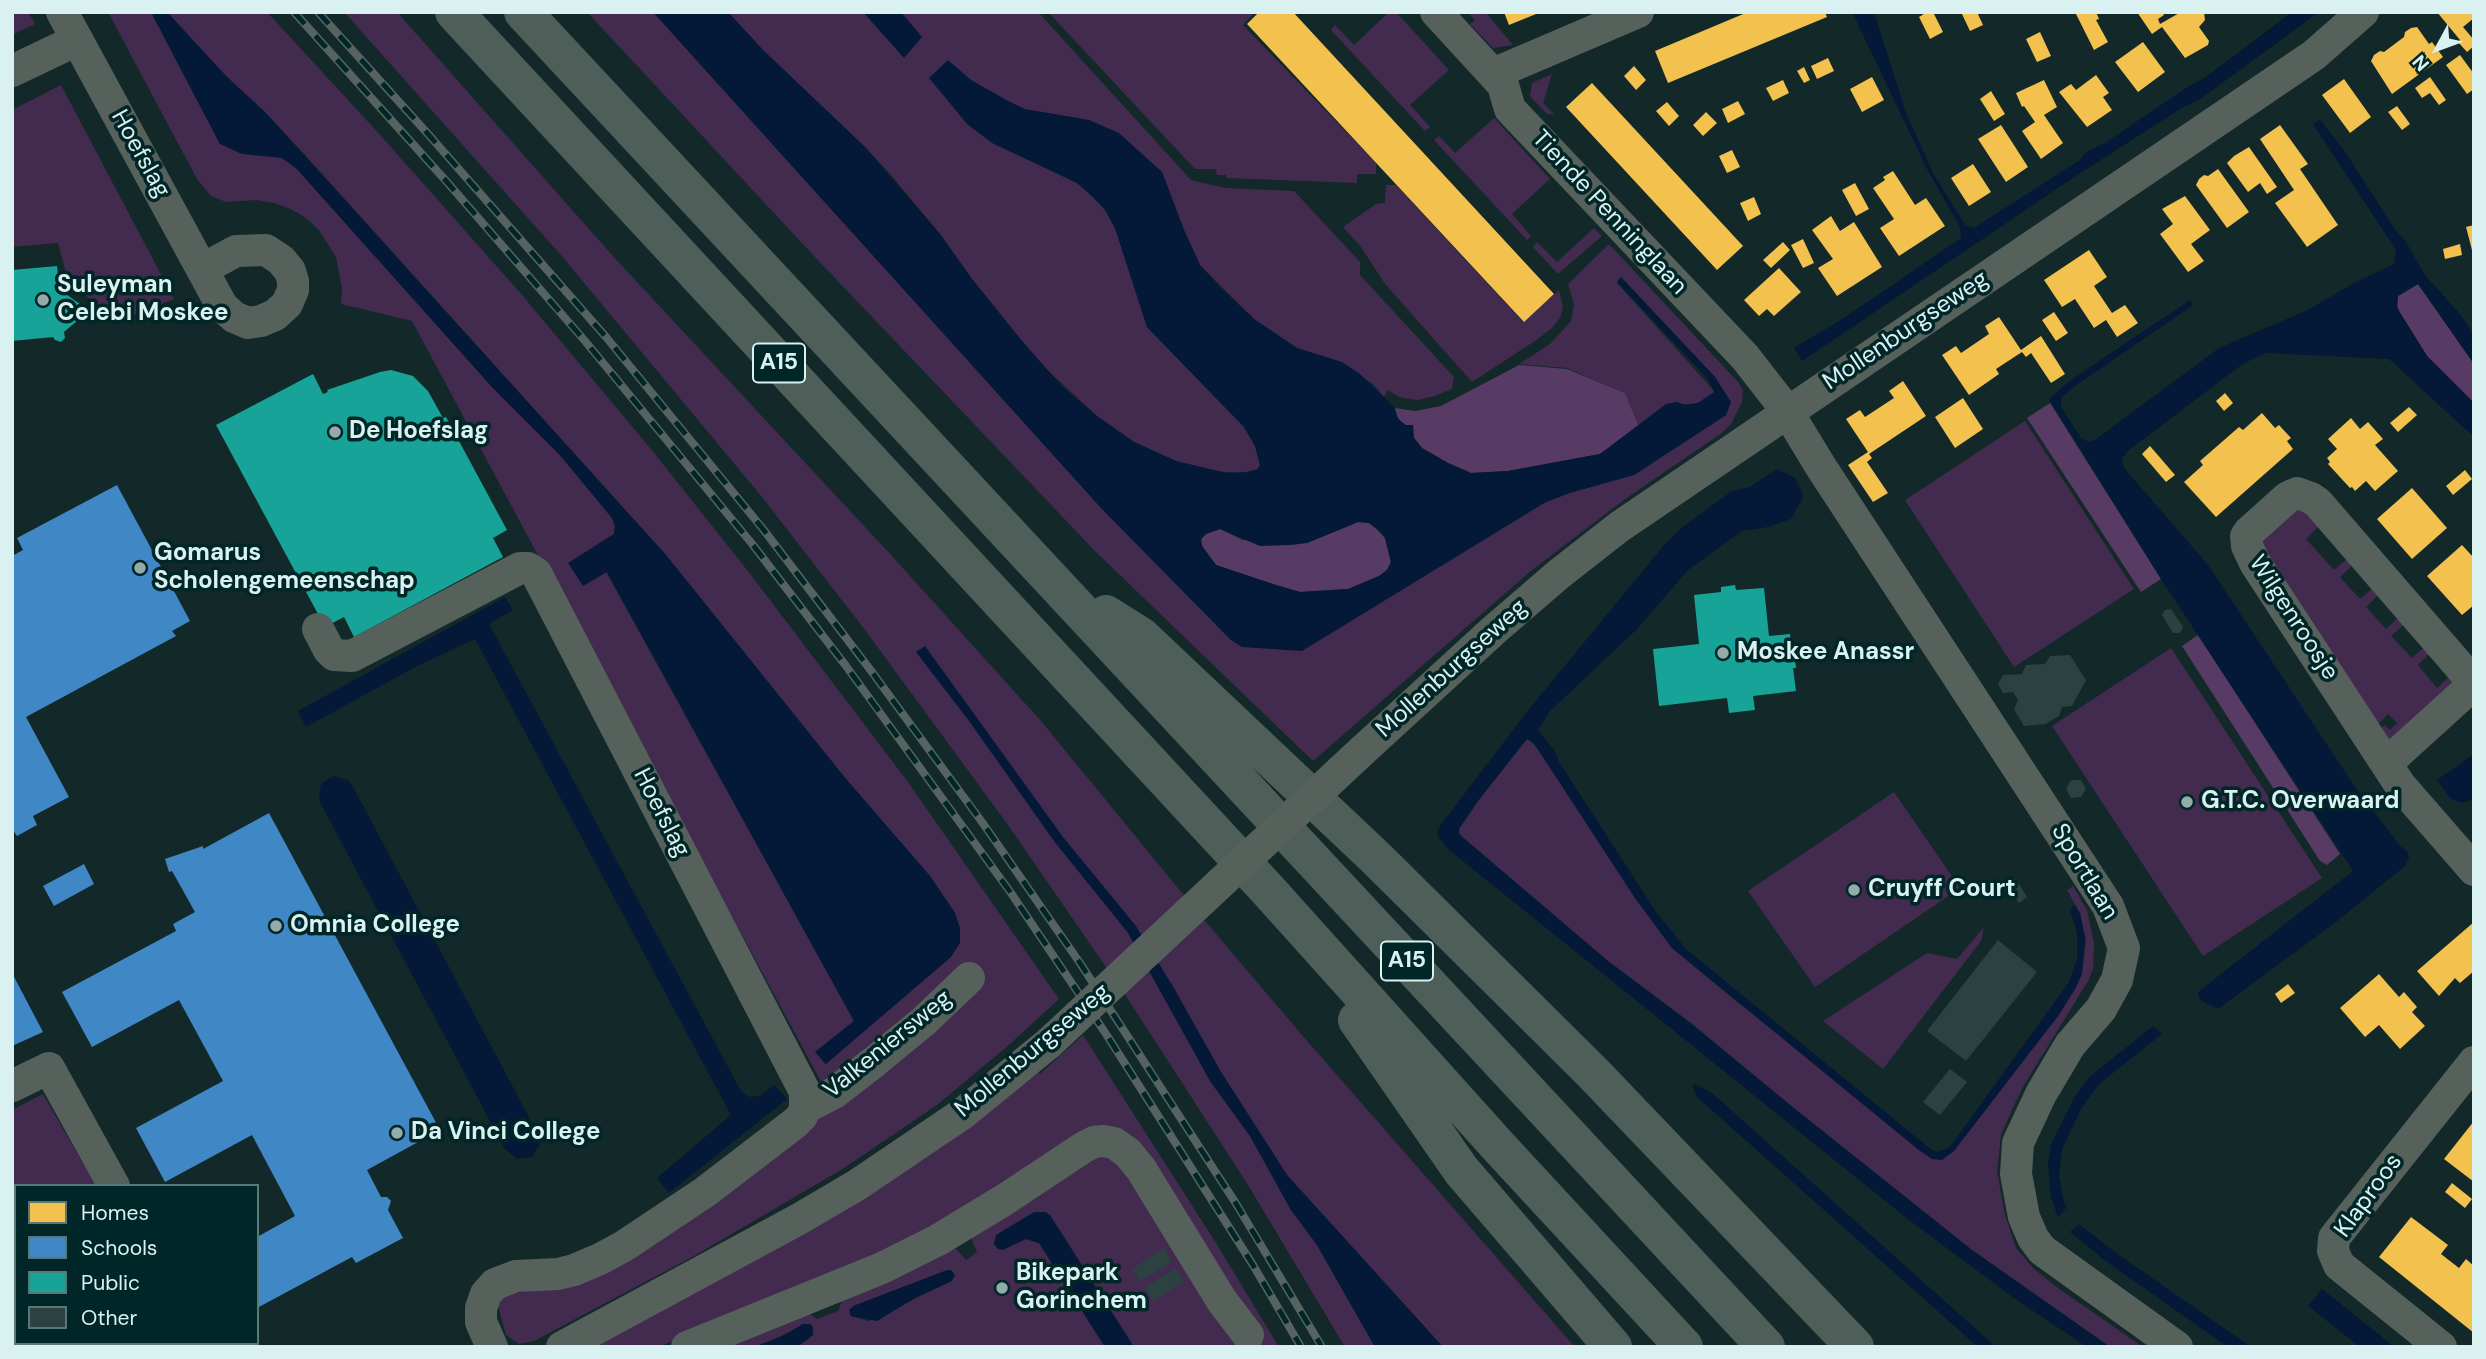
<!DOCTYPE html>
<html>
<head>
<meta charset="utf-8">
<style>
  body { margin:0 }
  #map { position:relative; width:2486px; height:1359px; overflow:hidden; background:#132829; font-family:"DM Sans",sans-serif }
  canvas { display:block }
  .frame { position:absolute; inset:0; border:14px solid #d9f1f1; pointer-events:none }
  .legend { position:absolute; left:14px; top:1184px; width:245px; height:161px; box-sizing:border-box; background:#012627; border:2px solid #577778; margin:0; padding:9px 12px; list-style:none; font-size:21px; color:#d9f1f1 }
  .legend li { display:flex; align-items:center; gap:14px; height:35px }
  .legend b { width:35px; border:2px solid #577778 }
  .north { position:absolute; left:2402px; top:14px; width:70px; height:70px; -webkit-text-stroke:5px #012627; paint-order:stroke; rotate:229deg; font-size:19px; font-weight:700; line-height:28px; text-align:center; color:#d9f1f1 }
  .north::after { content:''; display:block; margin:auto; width:24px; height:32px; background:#d9f1f1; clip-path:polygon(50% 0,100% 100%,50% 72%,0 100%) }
</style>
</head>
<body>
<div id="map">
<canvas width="2486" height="1359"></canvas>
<div class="frame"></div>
<ul class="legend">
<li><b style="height:19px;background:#f2c14e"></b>Homes</li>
<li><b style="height:19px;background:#3f88c5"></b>Schools</li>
<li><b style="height:19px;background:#17a398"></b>Public</li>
<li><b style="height:19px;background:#2b4240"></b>Other</li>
</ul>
<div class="north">N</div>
</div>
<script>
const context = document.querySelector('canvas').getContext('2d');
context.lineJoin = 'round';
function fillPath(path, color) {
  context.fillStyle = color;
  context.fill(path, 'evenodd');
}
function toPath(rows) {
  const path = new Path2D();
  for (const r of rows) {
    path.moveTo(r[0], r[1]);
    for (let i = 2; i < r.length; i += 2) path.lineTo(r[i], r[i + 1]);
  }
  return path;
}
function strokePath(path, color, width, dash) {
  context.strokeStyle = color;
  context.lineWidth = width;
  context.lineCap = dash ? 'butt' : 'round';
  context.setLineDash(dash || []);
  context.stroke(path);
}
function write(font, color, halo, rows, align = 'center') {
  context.font = font + ' "DM Sans",sans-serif';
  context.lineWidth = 7;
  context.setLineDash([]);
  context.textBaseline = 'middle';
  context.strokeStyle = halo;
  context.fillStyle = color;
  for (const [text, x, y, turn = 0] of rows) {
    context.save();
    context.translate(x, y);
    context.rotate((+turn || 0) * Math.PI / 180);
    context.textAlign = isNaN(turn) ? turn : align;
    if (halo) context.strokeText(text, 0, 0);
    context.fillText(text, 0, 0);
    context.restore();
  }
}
const green = toPath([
  [12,12,28,12,35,24,12,35],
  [108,12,151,12,220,144,282,158,296,168,492,387,559,454,612,518,615,526,614,534,569,563,606,572,854,1021,816,1052,825,1064,951,957,955,913,930,876,846,779,666,555,307,157,265,112,227,77,167,12,267,12,383,138,522,295,655,454,751,575,908,782,1059,999,1010,1044,937,1105,841,1170,694,1256,534,1341,519,1344,506,1335,498,1306,506,1295,581,1282,825,1089,412,321,341,304,342,288,336,257,319,230,306,218,291,209,274,203,256,200,226,202,211,196,197,179],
  [344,12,397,12,612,255,891,555,1041,721,1205,921,1302,1035,1575,1347,1443,1347,1287,1175,1221,1072,1170,981,1160,986,1210,1081,1250,1136,1291,1210,1317,1245,1375,1347,1345,1347,1248,1185,1126,996,1008,825,865,630,762,497,560,254],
  [587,12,653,12,1102,509,1231,640,1546,502,1570,493,1634,475,1726,415,1730,402,1715,377,1621,278,1617,283,1715,392,1698,403,1662,407,1639,427,1625,393,1567,368,1519,364,1550,344,1571,321,1574,305,1568,284,1609,244,1739,383,1743,390,1742,402,1731,424,1722,433,1625,499,1532,570,1313,761,1095,551,814,256],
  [728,12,1038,12,1191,180,1225,188,1294,191,1360,262,1360,275,1454,377,1452,389,1435,396,1417,400,1399,397,1388,390,1384,397,1374,385,1342,363,1297,348,1254,319,1200,265,1184,230,1162,172,1059,174,1077,183,1093,197,1105,210,1115,228,1147,327,1244,427,1255,446,1260,465,1258,469,1241,473,1212,471,1176,461,1134,442,1097,416,1042,365,972,279,940,234,891,175,865,147,763,50],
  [1048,12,1255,12,1243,25,1376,163,1376,174,1357,174,1357,183,1226,178,1226,175,1217,175,1216,169,1195,169],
  [1389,12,1396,12,1449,70,1410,105,1430,127,1425,131,1331,30,1335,25,1354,45],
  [1468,12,1485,12,1513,45,1493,48,1470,24,1475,20],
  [1552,74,1543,103,1554,114,1547,114,1530,96,1532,83],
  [61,85,174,299,120,320,69,284,58,243,12,247,12,110],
  [1494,118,1550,179,1512,214,1531,236,1527,240,1434,140,1439,136,1455,153],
  [1386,185,1396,185,1523,322,1559,290,1563,307,1560,318,1552,328,1538,339,1472,382,1385,284,1361,247,1343,227,1376,204,1385,203],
  [1594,228,1602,236,1558,274,1533,247,1537,242,1557,262],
  [2025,421,2134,589,2014,667,1905,500],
  [2296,510,2302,511,2320,525,2306,539,2334,570,2348,558,2354,564,2340,577,2360,599,2374,587,2380,593,2366,607,2386,629,2400,616,2406,623,2391,636,2412,658,2426,646,2431,652,2418,665,2437,688,2451,675,2456,679,2389,742,2377,730,2385,725,2390,730,2397,723,2388,714,2375,727,2261,549,2262,536],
  [2171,648,2322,878,2203,956,2052,726],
  [1527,738,1539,750,1635,898,1672,948,1736,1001,1942,1160,2058,1016,2075,989,2082,974,2086,940,2080,913,2067,890,2073,886,2087,910,2094,944,2093,969,2088,981,2024,1085,2012,1110,2001,1135,1997,1171,2005,1215,2016,1248,2033,1268,2058,1288,2143,1347,2110,1347,1972,1250,1795,1109,1690,1022,1608,961,1461,837,1459,829,1478,801],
  [1894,792,1960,888,1815,987,1748,891],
  [1984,927,1981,941,1883,1069,1823,1021,1927,953,1957,959],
  [1083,1035,1216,1243,1279,1347,1243,1347,1129,1139,1014,1184,816,1286,658,1347,586,1347,1035,1070,1040,1074],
  [43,1094,96,1186,16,1186,16,1343,186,1343,188,1347,12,1347,12,1110],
  [1091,1154,1122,1160,1239,1347,1134,1347,1050,1216,1045,1212,1017,1242,1026,1239,1039,1243,1105,1347,797,1347,810,1338,803,1325,781,1336,754,1347,716,1347,810,1314,817,1319,838,1311,843,1298,948,1247,956,1249,966,1260,977,1252,971,1238],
  [952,1281,869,1321,851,1316]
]);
const forest = toPath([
  [2418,284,2474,364,2474,403,2427,356,2399,311,2397,306,2398,296],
  [1519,365,1567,369,1625,393,1639,427,1600,454,1508,471,1471,473,1448,463,1422,448,1395,414,1395,408,1415,411,1441,406],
  [2050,403,2161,579,2141,592,2027,418],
  [1358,522,1369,523,1378,530,1385,538,1391,562,1387,570,1379,576,1348,589,1300,592,1276,585,1216,565,1202,546,1201,539,1206,534,1220,529,1243,540,1307,543],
  [2198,635,2340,854,2327,865,2320,861,2182,646]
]);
const water = toPath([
  [151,12,167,12,227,77,265,112,666,555,846,779,930,876,955,913,960,928,960,943,951,957,826,1064,815,1052,854,1021,607,572,583,586,568,563,614,534,615,526,612,518,559,454,492,387,296,168,282,158,242,154,220,144],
  [653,12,728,12,763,50,865,147,940,234,972,279,1020,339,1062,386,1097,416,1134,442,1176,461,1227,473,1249,472,1258,469,1260,465,1255,446,1244,427,1147,327,1115,228,1105,210,1093,197,1077,183,992,143,967,124,929,78,948,60,971,80,1010,102,1025,109,1089,120,1119,133,1162,172,1184,230,1200,265,1220,287,1254,319,1297,348,1342,362,1360,374,1395,408,1398,419,1406,425,1413,425,1414,438,1422,448,1448,463,1471,473,1508,471,1600,454,1666,404,1676,402,1686,405,1698,403,1714,392,1708,379,1617,282,1621,277,1715,377,1731,402,1726,415,1634,475,1569,493,1546,502,1302,651,1242,647,1231,640,1102,509],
  [1358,522,1369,523,1378,530,1385,538,1391,562,1387,570,1379,576,1348,589,1300,592,1276,585,1216,565,1202,546,1201,539,1206,534,1220,529,1260,546,1291,545,1307,543],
  [863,12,901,12,922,37,904,58],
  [1852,12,1874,12,1906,113,1933,173,1965,225,1974,228,2080,160,2086,152,2105,143,2186,88,2206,77,2292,12,2319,12,2199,100,2183,107,2073,178,1802,361,1794,348,1847,316,1961,238,1960,227,1928,171],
  [2320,120,2344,150,2394,228,2406,242,2425,275,2460,314,2474,334,2474,364,2418,284,2398,296,2397,306,2399,311,2427,356,2474,403,2474,437,2389,359,2266,353,2244,363,2129,450,2122,458,2124,468,2208,565,2353,784,2400,846,2407,851,2409,857,2405,866,2336,922,2218,1009,2202,1001,2198,995,2198,992,2353,871,2161,579,2049,399,2071,380,2190,300,2193,305,2075,386,2061,398,2061,407,2081,438,2089,442,2095,440,2219,348,2308,310,2354,283,2394,264,2396,250,2313,124],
  [1777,469,1795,478,1803,494,1803,498,1791,519,1768,527,1742,531,1688,570,1636,630,1550,711,1538,730,1555,751,1559,762,1656,912,1686,949,1933,1151,1938,1152,1950,1147,2069,982,2077,959,2077,932,2070,910,2074,905,2080,913,2085,939,2082,973,2075,989,2058,1016,1954,1151,1942,1160,1932,1159,1920,1151,1672,948,1635,898,1533,742,1527,739,1478,801,1459,829,1459,834,1608,961,1690,1023,1795,1109,1972,1250,2110,1347,2087,1347,2014,1298,1909,1220,1448,849,1438,836,1437,832,1440,826,1526,713,1665,544,1680,529,1732,491,1750,487],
  [505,597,513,610,489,624,741,1091,749,1097,760,1096,774,1085,787,1099,669,1193,657,1178,731,1115,475,639,415,667,306,727,298,711],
  [925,646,1063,837,1136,926,1169,980,1221,1072,1287,1175,1443,1347,1375,1347,1317,1245,1291,1210,1250,1136,1210,1081,1128,933,1054,841,969,721,916,652],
  [2474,754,2474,798,2463,803,2451,799,2437,780],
  [334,776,349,781,353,787,539,1136,540,1144,532,1157,517,1159,505,1149,322,806,319,799,321,784],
  [2153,1026,2162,1034,2099,1084,2082,1107,2062,1149,2059,1176,2064,1202,2067,1207,2058,1217,2051,1197,2048,1164,2051,1145,2074,1098,2089,1077],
  [1695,1084,1712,1093,1996,1347,1978,1347,1697,1097,1692,1086],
  [1034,1212,1045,1212,1050,1215,1134,1347,1105,1347,1039,1243,1026,1239,1003,1250,998,1249,994,1244,996,1235],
  [2079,1224,2112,1250,2251,1347,2228,1347,2107,1262,2070,1232],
  [947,1270,951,1270,955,1275,952,1281,920,1295,877,1321,851,1316,849,1310,853,1306],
  [2322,1289,2387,1341,2394,1347,2360,1347,2308,1306],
  [803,1324,810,1324,813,1327,813,1335,797,1347,754,1347,781,1337]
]);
const homes = toPath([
  [1259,12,1293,12,1554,294,1524,322,1247,24],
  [1504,12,1541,12,1509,25],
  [1748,12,1825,12,1827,17,1668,83,1655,51],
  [1927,12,1933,12,1943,32,1930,39,1919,17],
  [1961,12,1977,12,1983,25,1970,31],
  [2075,12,2096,12,2099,19,2096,20,2108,42,2094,50],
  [2137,12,2162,12,2164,15,2158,19,2160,24,2181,12,2204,12,2205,20,2199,27,2209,41,2208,45,2185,58,2162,27,2152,34],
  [2437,12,2474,12,2474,18,2463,27,2474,40,2474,46,2467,52,2458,42,2460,40],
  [2417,27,2429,44,2432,42,2443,57,2392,94,2371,61,2374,55,2380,51,2384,52,2404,37,2405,32,2411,28],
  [2040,32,2051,56,2037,62,2026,39],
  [2143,42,2165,72,2138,92,2115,62],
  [2460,55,2474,74,2474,89,2467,94,2446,65],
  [1828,58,1834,71,1817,79,1811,66],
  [1634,66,1646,80,1636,90,1624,76],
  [1804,67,1810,80,1804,83,1797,71],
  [2096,75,2109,93,2103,97,2112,110,2087,127,2059,92,2071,84,2076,90],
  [1872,77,1884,100,1862,112,1850,89],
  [2430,77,2446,100,2439,105,2430,93,2422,98,2415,88],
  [2344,79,2371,117,2350,133,2322,95],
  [1783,80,1789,93,1773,101,1766,88],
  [2044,80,2057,107,2044,115,2063,143,2041,159,2022,131,2035,122,2024,106,2022,107,2016,93],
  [1592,83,1743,246,1717,270,1566,107],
  [1991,91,2005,114,1994,121,1980,99],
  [1738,101,1745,114,1728,123,1722,109],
  [1667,102,1679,116,1669,126,1656,111],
  [2397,106,2410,124,2402,130,2388,112],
  [1706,112,1717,123,1703,136,1693,125],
  [2001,125,2028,167,2006,182,1978,139],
  [2280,125,2308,164,2300,169,2338,225,2307,247,2275,203,2294,190,2260,139],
  [2249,147,2277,187,2267,194,2260,183,2248,192,2227,163,2234,156],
  [1732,150,1740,167,1727,173,1719,156],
  [1973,164,1991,192,1969,206,1951,178],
  [2218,169,2249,212,2227,228,2196,185,2199,179,2204,175,2208,176],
  [1893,171,1915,205,1926,198,1945,226,1899,256,1880,228,1894,219,1873,188,1885,180,1883,177],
  [1855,183,1869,209,1856,216,1842,190],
  [2185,196,2210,230,2191,244,2204,261,2188,272,2160,234,2173,224,2162,209],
  [1754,197,1761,214,1748,221,1740,203],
  [1831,216,1840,231,1854,222,1882,267,1837,296,1818,268,1833,259,1812,230],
  [2474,225,2474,254,2473,254,2466,227],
  [1803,239,1814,263,1803,268,1791,245],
  [1783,242,1790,250,1771,268,1763,260],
  [2460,244,2462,255,2445,259,2443,249],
  [2089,250,2107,277,2094,286,2112,313,2125,305,2138,323,2117,337,2106,320,2094,328,2075,299,2062,307,2044,280],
  [1779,268,1801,292,1774,316,1767,309,1759,316,1744,300],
  [2054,312,2068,333,2056,341,2042,320],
  [1999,317,2021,350,2041,336,2065,374,2051,383,2031,353,2026,357,2022,352,1996,369,1999,374,1969,395,1942,355,1956,346,1961,353,1989,334,1985,326],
  [1903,381,1926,416,1869,454,1872,458,1867,462,1888,493,1873,502,1848,465,1868,452,1846,419,1860,410,1865,417,1894,398,1889,391],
  [2225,393,2233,403,2224,411,2216,401],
  [1963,398,1983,429,1955,448,1935,417],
  [2409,407,2417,415,2398,432,2390,423],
  [2262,413,2275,428,2279,425,2291,438,2287,441,2293,449,2216,517,2184,482,2203,465,2200,461,2239,427,2243,430],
  [2351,418,2360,429,2368,422,2383,439,2375,445,2398,471,2375,491,2366,481,2355,491,2352,487,2350,488,2328,464,2330,462,2327,458,2337,449,2328,439],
  [2150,446,2175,475,2166,482,2142,454],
  [2465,470,2472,479,2453,495,2446,486],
  [2412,488,2447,528,2412,559,2377,519],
  [2462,545,2474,558,2474,605,2462,615,2427,576],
  [2474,922,2474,971,2460,983,2455,978,2439,996,2417,971],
  [2379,974,2399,997,2404,992,2417,1007,2412,1012,2425,1026,2400,1049,2379,1025,2365,1037,2340,1008],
  [2288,984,2295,993,2281,1003,2275,994],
  [2474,1121,2474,1182,2444,1159],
  [2452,1183,2472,1199,2465,1208,2445,1192],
  [2411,1217,2448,1245,2441,1254,2459,1268,2466,1259,2474,1266,2474,1333,2379,1257]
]);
const schools = toPath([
  [117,485,190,621,172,631,176,636,26,717,69,797,33,816,37,825,17,836,12,829,12,556,23,550,17,538],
  [269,813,440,1130,367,1170,381,1197,387,1197,391,1201,388,1210,403,1238,356,1263,352,1257,257,1308,257,1237,295,1216,252,1135,165,1182,136,1128,223,1081,179,1000,92,1047,62,992,176,931,173,924,195,912,172,871,169,872,165,859,203,846,203,849],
  [84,864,94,884,54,906,43,886],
  [12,973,43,1032,12,1046]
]);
const public = toPath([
  [57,266,60,290,87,309,78,320,64,332,65,338,61,342,55,340,53,337,12,341,12,270],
  [391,370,413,376,428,391,443,418,446,417,507,530,493,538,503,557,354,637,344,617,325,627,216,425,313,374,323,394,328,392,327,390,380,372],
  [1735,585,1736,590,1764,588,1769,636,1790,634,1792,657,1795,657,1796,668,1793,668,1796,691,1753,696,1755,710,1729,713,1727,698,1659,706,1653,649,1699,644,1694,595,1721,592,1721,587]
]);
const building = toPath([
  [2171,609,2183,627,2180,633,2173,633,2162,615,2165,610],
  [2070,655,2086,680,2072,706,2062,707,2059,716,2045,724,2024,726,2014,709,2018,700,2013,692,2003,693,1998,684,2003,675,2022,674,2026,665,2045,664,2050,656],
  [2071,780,2081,780,2086,789,2081,797,2071,798,2066,789],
  [2015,878,2027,897,2019,903,2006,885],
  [1998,940,2037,972,1966,1061,1927,1031],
  [1950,1069,1967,1082,1940,1115,1923,1102],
  [1164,1248,1172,1262,1140,1281,1132,1269],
  [1176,1268,1184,1281,1153,1301,1145,1287]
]);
const minor = toPath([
  [62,12,222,306,234,317,248,323,261,321,275,315,287,304,293,290,293,281,290,271,281,260,266,250,236,251,203,269],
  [1436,12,1503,85,1510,109,1745,357,1787,411,1821,467,2108,906,2124,948,2117,980,2101,1009,2070,1045,2041,1094,2018,1143,2016,1174,2024,1217,2033,1238,2042,1250,2177,1347],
  [12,71,77,40],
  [1493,74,1638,12],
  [318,629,329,650,334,655,352,656,520,568,528,568,536,573,805,1092,805,1108,802,1116,795,1123,705,1192,624,1246,600,1259,574,1270,558,1274,516,1276,495,1284,486,1294,481,1308,481,1322,492,1347],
  [2474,683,2318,503,2311,498,2297,493,2288,497,2249,532,2246,536,2247,546,2255,563,2400,785,2474,870],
  [1362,751,1494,630,1559,574,1619,527,2314,55,2363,12],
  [2387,763,2474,684],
  [12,1086,49,1068,114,1186],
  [805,1108,834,1093,874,1062,924,1021,969,978],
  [201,1343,203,1347],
  [562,1347,799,1219,857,1185,962,1114,1049,1043],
  [687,1347,882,1268,938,1240,1004,1200,1084,1147,1094,1142,1103,1141,1114,1143,1128,1153,1141,1169,1222,1301,1248,1335],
  [2441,1347,2339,1265,2333,1251,2334,1238,2474,1062]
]);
const highway = toPath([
  [454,12,1267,889,1498,1146,1684,1347],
  [523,12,1766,1347],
  [1106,614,1141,636,1377,859,1593,1073,1855,1347],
  [1357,1020,1461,1170,1613,1347]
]);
const rail = toPath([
  [294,12,447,182,585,341,753,545,846,666,1011,893,1108,1037,1253,1265,1301,1347],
  [318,12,428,134,606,337,763,529,872,672,982,822,1080,963,1235,1202,1322,1347]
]);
const minorBridge = toPath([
  [1049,1043,1362,751]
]);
const markers = [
  [43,300,7,"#94abab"],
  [335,432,7,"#94abab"],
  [140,568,7,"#94abab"],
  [1723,653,7,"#94abab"],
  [2187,802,7,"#94abab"],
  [1854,890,7,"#94abab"],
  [276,926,7,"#94abab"],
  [397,1133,7,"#94abab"],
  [1002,1288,7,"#94abab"]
];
const shields = [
  [779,363,52],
  [1407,961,52]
];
const shieldNames = [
  ["A15",779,363],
  ["A15",1407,961]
];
const streetNames = [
  ["Hoefslag",140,154,61],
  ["Tiende Penninglaan",1609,213,47],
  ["Mollenburgseweg",1906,331,-34],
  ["Wilgenroosje",2293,618,57],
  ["Mollenburgseweg",1452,669,-42],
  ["Hoefslag",661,813,63],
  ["Sportlaan",2084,872,59],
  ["Valkeniersweg",888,1045,-39],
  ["Mollenburgseweg",1033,1051,-40],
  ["Klaproos",2369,1196,-54]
];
const poiNames = [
  ["Suleyman",57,286],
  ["Celebi Moskee",57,314],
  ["De Hoefslag",349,432],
  ["Gomarus",154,554],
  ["Scholengemeenschap",154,582],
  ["Moskee Anassr",1737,653],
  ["G.T.C. Overwaard",2201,802],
  ["Cruyff Court",1868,890],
  ["Omnia College",290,926],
  ["Da Vinci College",411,1133],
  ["Bikepark",1016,1274],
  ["Gorinchem",1016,1302]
];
fillPath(green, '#432b4f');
fillPath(forest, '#573b65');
fillPath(water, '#031937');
fillPath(homes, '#f2c14e');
fillPath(schools, '#3f88c5');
fillPath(public, '#17a398');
fillPath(building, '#2b4240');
strokePath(minor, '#57615b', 32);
strokePath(highway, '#4e5e59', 38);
strokePath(rail, '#566461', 8);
strokePath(rail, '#012627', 5, [16]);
strokePath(minorBridge, '#57615b', 32);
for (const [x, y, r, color] of markers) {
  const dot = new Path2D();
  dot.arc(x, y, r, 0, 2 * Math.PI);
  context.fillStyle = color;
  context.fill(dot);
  strokePath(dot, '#012627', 2.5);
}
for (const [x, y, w] of shields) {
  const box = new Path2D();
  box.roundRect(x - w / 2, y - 19.5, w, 39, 5);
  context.fillStyle = '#012627';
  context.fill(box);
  strokePath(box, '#d9f1f1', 2);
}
write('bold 23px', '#d9f1f1', null, shieldNames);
write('24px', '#d9f1f1', '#012627', streetNames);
write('bold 24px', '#d9f1f1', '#012627', poiNames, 'left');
</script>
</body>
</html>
